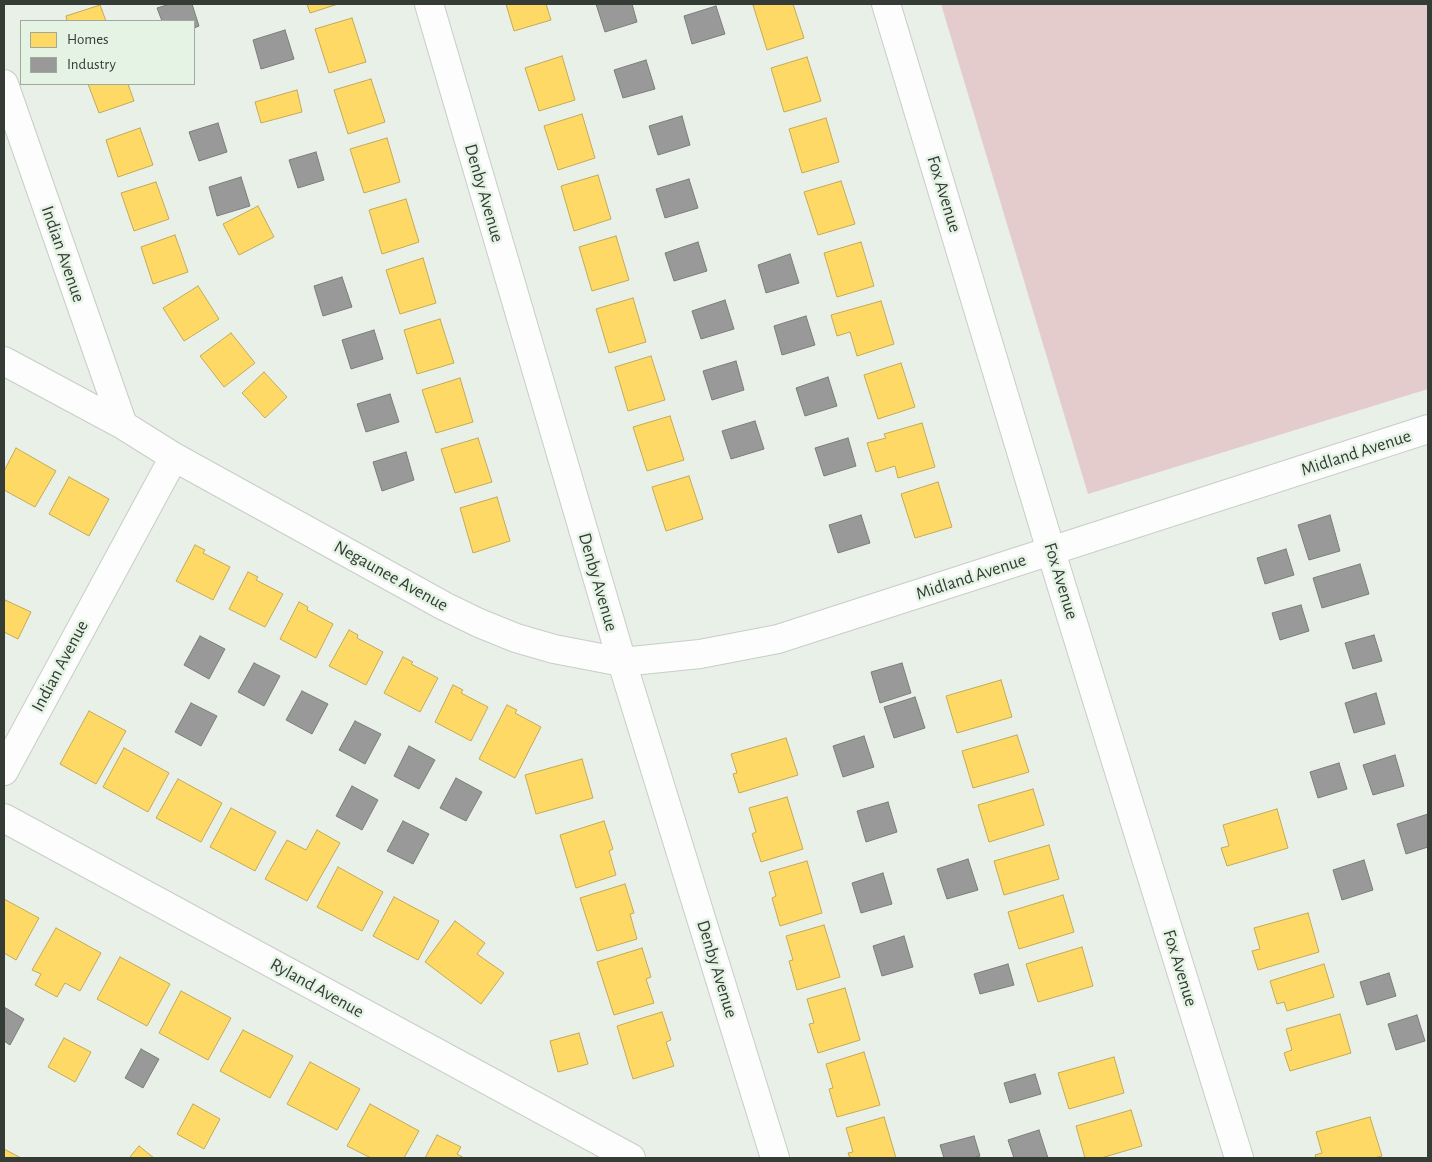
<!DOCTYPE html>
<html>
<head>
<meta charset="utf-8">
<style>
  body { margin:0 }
  #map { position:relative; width:1432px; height:1162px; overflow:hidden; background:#e8f0e8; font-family:"Alegreya Sans",sans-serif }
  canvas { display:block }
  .frame { position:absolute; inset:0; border:5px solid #353b35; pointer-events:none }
  .legend { position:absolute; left:20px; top:20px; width:175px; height:65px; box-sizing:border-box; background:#e5f3e4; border:1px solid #9fa99e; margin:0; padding:6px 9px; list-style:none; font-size:15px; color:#353b35 }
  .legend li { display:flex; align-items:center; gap:10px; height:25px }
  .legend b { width:25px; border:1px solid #9fa99e }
</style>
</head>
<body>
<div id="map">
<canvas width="1432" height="1162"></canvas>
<div class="frame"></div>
<ul class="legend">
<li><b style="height:14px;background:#ffd966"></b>Homes</li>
<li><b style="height:14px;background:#999"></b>Industry</li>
</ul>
</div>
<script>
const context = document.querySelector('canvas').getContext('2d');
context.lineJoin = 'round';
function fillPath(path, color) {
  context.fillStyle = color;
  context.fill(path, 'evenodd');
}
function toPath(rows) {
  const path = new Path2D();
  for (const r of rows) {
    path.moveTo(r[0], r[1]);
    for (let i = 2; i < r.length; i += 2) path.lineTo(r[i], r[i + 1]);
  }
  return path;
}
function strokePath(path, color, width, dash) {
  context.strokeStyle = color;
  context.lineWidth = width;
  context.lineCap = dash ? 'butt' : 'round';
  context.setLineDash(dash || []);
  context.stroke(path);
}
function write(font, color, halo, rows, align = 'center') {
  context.font = font + ' "Alegreya Sans",sans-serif';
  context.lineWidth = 5;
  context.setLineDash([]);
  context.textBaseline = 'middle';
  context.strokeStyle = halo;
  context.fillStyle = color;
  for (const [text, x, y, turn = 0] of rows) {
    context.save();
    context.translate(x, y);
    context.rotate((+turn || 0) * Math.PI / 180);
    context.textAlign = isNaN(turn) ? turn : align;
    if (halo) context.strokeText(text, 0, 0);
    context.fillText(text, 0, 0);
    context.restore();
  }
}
const green = toPath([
  [941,4,1428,4,1428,389,1088,494]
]);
const homes = toPath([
  [307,4,338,4,310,13,307,4],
  [506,4,546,4,551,20,514,31,506,4],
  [759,4,793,4,804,38,767,50,753,5,759,4],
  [100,5,106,21,67,21,66,16,100,5],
  [352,18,366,62,329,73,315,29,352,18],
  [562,56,575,100,539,111,525,68,562,56],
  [807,57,821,101,784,112,771,68,807,57],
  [371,79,385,122,348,134,334,90,371,79],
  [88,84,128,84,134,101,99,113,88,84],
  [297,90,302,112,261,123,255,102,297,90],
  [582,114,595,158,558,170,544,126,582,114],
  [826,118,839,162,802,173,789,129,826,118],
  [140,128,153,165,118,177,106,140,140,128],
  [387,138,400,182,364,193,350,149,387,138],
  [598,175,611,219,574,231,561,186,598,175],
  [841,181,855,224,818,235,804,192,841,181],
  [156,182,169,219,134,231,121,193,156,182],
  [406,199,419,242,382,254,369,210,406,199],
  [258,206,274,237,239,255,223,224,258,206],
  [175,235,188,272,153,284,141,247,175,235],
  [616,236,629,280,592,291,579,247,616,236],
  [861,242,874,286,837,297,824,253,861,242],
  [423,258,436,303,400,314,386,270,423,258],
  [198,286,219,319,184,341,163,308,198,286],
  [633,298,646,342,609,353,596,309,633,298],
  [881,301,894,344,857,356,850,332,837,336,831,315,881,301],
  [440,319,454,363,417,374,404,330,440,319],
  [231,333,255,363,224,387,200,356,231,333],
  [651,356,665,400,628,411,615,367,651,356],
  [901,363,915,407,878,419,864,375,901,363],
  [264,372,287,397,265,418,242,393,264,372],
  [460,378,473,422,436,433,422,390,460,378],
  [670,416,684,460,647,471,633,427,670,416],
  [922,423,935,467,898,478,895,466,876,472,867,443,886,438,884,434,922,423],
  [478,438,492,482,455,493,441,449,478,438],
  [16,448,56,471,35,507,4,490,4,471,16,448],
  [689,476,703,519,666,531,652,487,689,476],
  [69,477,109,499,89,536,49,514,69,477],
  [938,482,952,527,915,538,901,494,938,482],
  [497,497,510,541,473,553,460,508,497,497],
  [195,545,205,550,203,553,230,567,213,600,176,581,195,545],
  [248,572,258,577,256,580,283,594,265,627,229,609,248,572],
  [5,600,31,612,18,639,4,632,4,603,5,600],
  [299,602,308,607,307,610,333,624,316,658,280,639,299,602],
  [349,630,358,635,357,638,383,652,366,685,329,666,349,630],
  [403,657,413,662,411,664,438,678,420,712,384,693,403,657],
  [1001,680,1012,717,957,733,946,696,1001,680],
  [453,685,463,690,461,693,488,707,471,741,435,722,453,685],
  [507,705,517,710,515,713,541,727,515,778,479,759,507,705],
  [89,711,126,731,96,784,60,764,89,711],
  [1017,735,1029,772,973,788,962,751,1017,735],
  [786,738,798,775,739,793,733,774,737,773,731,754,786,738],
  [124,748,169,773,148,812,103,787,124,748],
  [582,759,593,798,536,814,525,775,582,759],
  [178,779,222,803,201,842,156,818,178,779],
  [1033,789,1044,825,989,842,978,805,1033,789],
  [787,797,803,849,761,862,752,834,756,832,749,808,787,797],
  [231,808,276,832,255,871,210,847,231,808],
  [1277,809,1288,848,1227,866,1221,848,1229,846,1223,825,1277,809],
  [604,821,613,849,609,851,616,875,576,888,560,835,604,821],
  [317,830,340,843,307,901,265,879,287,840,306,850,317,830],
  [1049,845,1059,879,1004,895,994,861,1049,845],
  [807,861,822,913,780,926,772,898,776,896,769,872,807,861],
  [338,867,383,892,362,931,317,907,338,867],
  [625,884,634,913,630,914,637,939,597,951,580,898,625,884],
  [1063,895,1074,932,1019,949,1008,912,1063,895],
  [394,897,439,921,418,960,373,936,394,897],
  [4,899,39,918,16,960,4,953,4,899],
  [1308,913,1319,952,1258,970,1252,951,1260,949,1254,928,1308,913],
  [455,921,485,943,477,954,504,973,481,1004,425,962,455,921],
  [824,925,840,977,797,990,789,961,793,960,786,936,824,925],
  [56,928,101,953,80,991,65,983,57,997,35,985,41,974,32,970,56,928],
  [1082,947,1093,986,1038,1002,1026,964,1082,947],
  [642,948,651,977,646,979,654,1003,614,1015,597,962,642,948],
  [120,957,170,984,147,1026,97,999,120,957],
  [1324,964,1334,997,1287,1011,1284,1002,1277,1004,1270,981,1324,964],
  [845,988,860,1040,818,1053,809,1024,814,1023,807,999,845,988],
  [181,991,231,1018,208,1060,159,1033,181,991],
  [662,1012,671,1040,666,1042,674,1066,633,1079,617,1026,662,1012],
  [1340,1014,1351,1053,1290,1071,1284,1053,1292,1050,1286,1029,1340,1014],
  [243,1030,293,1056,270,1098,220,1071,243,1030],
  [579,1033,588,1064,558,1072,550,1041,579,1033],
  [64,1038,91,1052,75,1082,48,1067,64,1038],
  [864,1052,880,1105,837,1117,829,1089,833,1088,826,1064,864,1052],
  [1114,1057,1124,1093,1069,1109,1058,1073,1114,1057],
  [310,1062,360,1089,337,1130,287,1104,310,1062],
  [193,1104,220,1119,204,1149,177,1134,193,1104],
  [370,1104,419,1131,404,1158,371,1158,347,1146,370,1104],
  [1131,1110,1142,1146,1101,1158,1085,1158,1076,1126,1131,1110],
  [884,1117,896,1158,850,1158,848,1153,853,1152,846,1128,884,1117],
  [1370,1117,1382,1156,1374,1158,1316,1158,1315,1155,1322,1153,1316,1132,1370,1117],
  [437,1135,461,1147,457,1154,464,1158,425,1158,437,1135],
  [139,1146,154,1158,129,1158,139,1146],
  [4,1149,21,1158,4,1158,4,1149]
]);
const industry = toPath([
  [170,4,192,4,199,26,194,28,194,21,162,21,157,8,170,4],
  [596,4,632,4,637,22,605,32,596,4],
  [716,6,725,34,692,44,684,16,716,6],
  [285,30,294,59,261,69,253,40,285,30],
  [646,60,655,89,623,98,614,70,646,60],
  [682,116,690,145,658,155,649,126,682,116],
  [218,123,227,152,199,161,189,132,218,123],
  [316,152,324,180,298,188,289,160,316,152],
  [241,177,250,206,217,216,209,187,241,177],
  [689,179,698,208,665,218,656,189,689,179],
  [698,242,707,271,674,281,665,253,698,242],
  [790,254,799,283,766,293,758,265,790,254],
  [342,277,352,307,323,316,314,286,342,277],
  [725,300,734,329,701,339,692,311,725,300],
  [806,316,815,345,782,355,774,326,806,316],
  [374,330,383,359,351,369,342,340,374,330],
  [736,361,744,390,712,400,703,371,736,361],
  [828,377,837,406,805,416,796,388,828,377],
  [390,394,399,422,366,432,357,404,390,394],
  [755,421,764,449,731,459,722,431,755,421],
  [848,438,856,466,824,476,815,448,848,438],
  [406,452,414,480,382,491,373,462,406,452],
  [861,515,870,543,838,553,829,525,861,515],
  [1330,515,1340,551,1309,560,1298,525,1330,515],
  [1286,549,1294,575,1265,584,1257,558,1286,549],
  [1360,564,1369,594,1322,608,1313,578,1360,564],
  [1301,605,1309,631,1280,640,1272,613,1301,605],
  [1374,635,1382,661,1353,669,1345,643,1374,635],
  [200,636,225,649,209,679,184,665,200,636],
  [254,663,280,676,264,706,238,692,254,663],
  [902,663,911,693,880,703,871,672,902,663],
  [302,691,328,704,312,734,286,720,302,691],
  [1376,693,1385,724,1354,733,1345,703,1376,693],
  [915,697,925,728,894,738,884,707,915,697],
  [191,703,217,716,201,746,175,732,191,703],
  [355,721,381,734,365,764,339,750,355,721],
  [864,736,874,767,843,777,833,746,864,736],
  [409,746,435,760,419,789,394,776,409,746],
  [1395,755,1404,786,1373,795,1363,765,1395,755],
  [1339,763,1347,789,1318,798,1310,772,1339,763],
  [456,778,482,792,466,821,440,808,456,778],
  [352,786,378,800,362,830,336,816,352,786],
  [888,802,897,832,866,842,857,811,888,802],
  [1428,814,1428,847,1406,854,1397,824,1428,814],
  [403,821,429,834,413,864,387,851,403,821],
  [968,859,978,890,947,899,937,869,968,859],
  [1364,860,1373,890,1342,900,1333,870,1364,860],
  [883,873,892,904,861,913,852,883,883,873],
  [904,936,913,967,882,976,873,946,904,936],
  [1008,964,1014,985,980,994,974,974,1008,964],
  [1389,973,1396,996,1367,1005,1360,982,1389,973],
  [4,1007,24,1019,10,1045,4,1041,4,1007],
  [1417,1015,1425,1041,1396,1050,1388,1024,1417,1015],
  [141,1049,159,1059,143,1088,125,1078,141,1049],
  [1035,1074,1041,1094,1010,1103,1004,1083,1035,1074],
  [1039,1130,1048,1158,1014,1158,1008,1140,1039,1130],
  [974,1136,980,1156,973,1158,944,1158,940,1145,974,1136]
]);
const street = toPath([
  [429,4,622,662,775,1158],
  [886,4,1061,584,1239,1158],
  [4,84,123,425],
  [4,361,123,425,174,457,444,606,479,623,516,638,554,649,622,662,700,654,778,639,1428,429],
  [4,771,174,457],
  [4,818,631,1158]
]);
const streetNames = [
  ["Denby Avenue",484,193,74],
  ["Fox Avenue",944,194,73],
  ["Indian Avenue",63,254,71],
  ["Midland Avenue",1356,453,-18],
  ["Negaunee Avenue",391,576,29],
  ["Midland Avenue",971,577,-18],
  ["Fox Avenue",1061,581,73],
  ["Denby Avenue",598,582,74],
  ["Indian Avenue",60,666,-62],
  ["Fox Avenue",1180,968,73],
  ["Denby Avenue",717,969,73],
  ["Ryland Avenue",317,988,29]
];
fillPath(green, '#e4cbcc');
fillPath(homes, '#ffd966');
strokePath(homes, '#c2aa57', 1);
fillPath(industry, '#999');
strokePath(industry, '#7b7d7b', 1);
strokePath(street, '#c7cdc7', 30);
strokePath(street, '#fcfdfc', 28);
write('18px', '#353b35', '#e5f3e4', streetNames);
</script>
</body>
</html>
